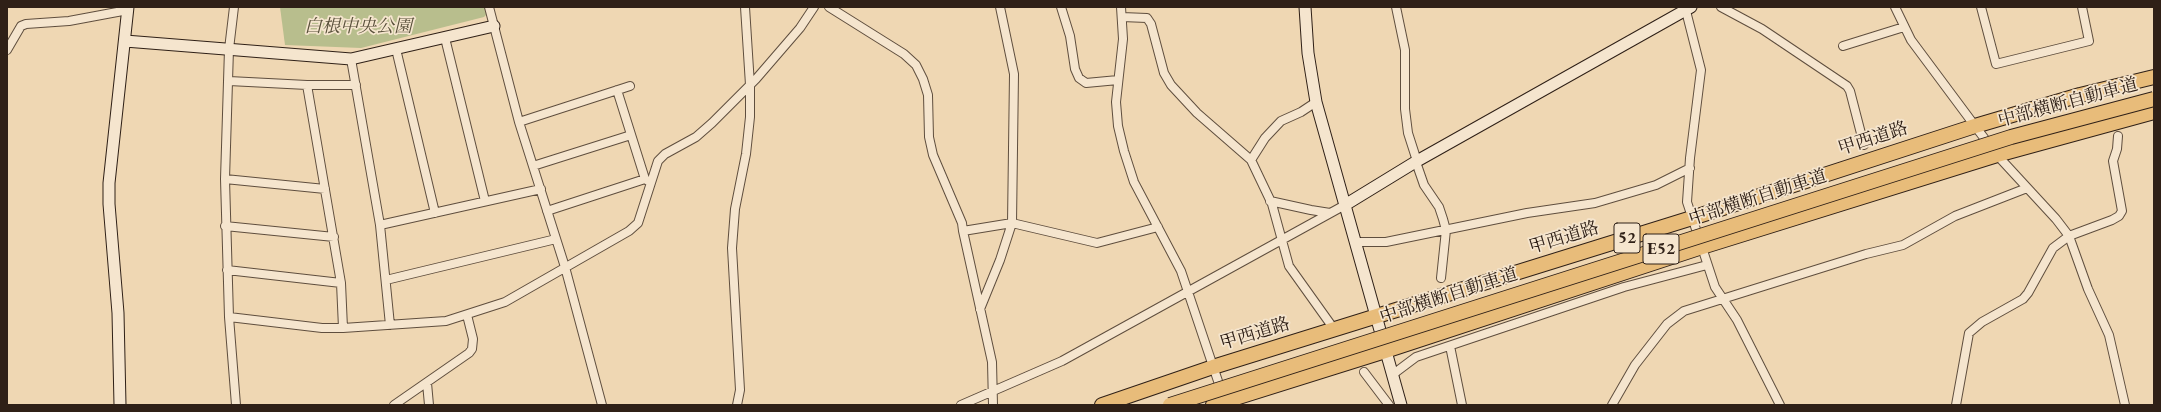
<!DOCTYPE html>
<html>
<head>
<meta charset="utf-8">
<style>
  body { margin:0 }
  #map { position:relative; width:2161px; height:412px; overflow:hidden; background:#efd7b3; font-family:"EB Garamond",serif }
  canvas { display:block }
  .frame { position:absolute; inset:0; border:8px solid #2f2017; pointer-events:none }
</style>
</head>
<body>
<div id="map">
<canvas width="2161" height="412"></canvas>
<div class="frame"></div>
</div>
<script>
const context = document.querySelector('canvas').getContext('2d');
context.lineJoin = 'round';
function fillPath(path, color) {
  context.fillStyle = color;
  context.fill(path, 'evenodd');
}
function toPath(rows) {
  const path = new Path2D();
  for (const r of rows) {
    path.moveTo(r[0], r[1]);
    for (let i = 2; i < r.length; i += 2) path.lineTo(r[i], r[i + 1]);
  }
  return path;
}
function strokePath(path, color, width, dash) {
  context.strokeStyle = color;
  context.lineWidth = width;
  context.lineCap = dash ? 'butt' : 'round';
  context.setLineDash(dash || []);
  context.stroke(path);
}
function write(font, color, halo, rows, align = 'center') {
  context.font = font + ' "EB Garamond","Noto Serif JP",serif';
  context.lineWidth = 3.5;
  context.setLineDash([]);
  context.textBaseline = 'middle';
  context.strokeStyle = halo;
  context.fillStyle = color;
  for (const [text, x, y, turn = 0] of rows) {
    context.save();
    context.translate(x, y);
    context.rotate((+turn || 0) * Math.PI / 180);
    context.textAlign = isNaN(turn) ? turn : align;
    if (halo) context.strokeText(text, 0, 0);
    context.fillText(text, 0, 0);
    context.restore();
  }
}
const green = toPath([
  [280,7,485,7,487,14,484,17,361,48,285,45]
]);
const street = toPath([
  [234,7,229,49,225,179,229,317,236,405],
  [489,7,519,122,565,267,602,405],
  [829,7,904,54,916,65,923,79,928,95,929,137,933,155,962,223,963,231,1012,223,1097,243,1158,227],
  [1061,7,1070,36,1075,69,1079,78,1086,83,1118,80],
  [1121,7,1123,39,1116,102,1118,126,1124,151,1134,182,1181,271,1222,393],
  [1396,7,1405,50,1405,109,1408,133,1417,161],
  [1685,7,1701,70,1690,158,1687,202,1715,287,1737,320,1780,405],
  [1721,7,1762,29,1847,86,1850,91,1864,145],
  [1895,7,1911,40,1975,126,1997,155,2056,219,2069,236,2088,289,2109,335,2125,405],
  [1981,7,1996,64,2089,41,2082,7],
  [1122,17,1147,18,1151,24,1164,73,1171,85,1197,113,1251,160,1272,204,1289,266,1334,329],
  [445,38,485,201],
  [1843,46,1904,27],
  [396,49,435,213],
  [7,50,21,26,26,24,69,21,128,10],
  [351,59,380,225,390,325],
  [229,81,307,85,356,85],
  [307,85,341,283,343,328],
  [617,90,645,179,648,181],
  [519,122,630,86],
  [1251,160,1265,138,1281,121,1301,112,1316,102],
  [1416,162,1424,185,1439,207,1443,219,1446,230,1441,278],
  [533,166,631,135],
  [225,179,325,189],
  [1270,201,1311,210,1330,213],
  [547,211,645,179],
  [380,225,541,189],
  [225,226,334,237],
  [963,231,992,362,993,405],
  [1355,242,1386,242,1527,213,1595,203,1656,185,1690,168],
  [227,270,341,283],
  [386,280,556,239],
  [980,309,1000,260,1012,223,1014,74,1000,7],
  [229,317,322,328,343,328,446,321,505,302,629,231,638,223,658,161,665,154,696,137,712,123,756,79,800,28,814,7],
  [1450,346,1462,405],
  [1364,372,1389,405],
  [1392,375,1416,357,1624,287,1707,265],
  [427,383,429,405],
  [394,405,469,353,472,349,473,339,467,315],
  [737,405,740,390,732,248,735,209,746,154,750,117,750,85,745,7],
  [961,405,1062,361,1345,205],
  [1612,405,1635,365,1667,324,1684,311,1866,254,1903,245,1955,216,2027,188],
  [1956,405,1969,333,1982,322,2023,299,2028,293,2053,248,2069,236,2112,220,2119,216,2122,211,2113,161,2117,149,2118,136]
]);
const secondary = toPath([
  [1305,7,1308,53,1316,102,1401,405],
  [125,41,351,59,494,26],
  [1345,205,1417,161,1691,7],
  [120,405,118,313,109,204,109,183,128,7]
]);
const highway = toPath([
  [1102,405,1213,367,1692,218,1975,126,2080,95,2154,77],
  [1213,405,1385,351,1702,247,1997,155,2154,112]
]);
const highwayBridge = toPath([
  [1170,405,2011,137,2154,99]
]);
const shields = [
  [1627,238,26],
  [1661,249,36]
];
const shieldNames = [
  ["52",1627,238],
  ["E52",1661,249]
];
const parkNames = [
  ["白根中央公園",358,27]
];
const streetNames = [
  ["中部横断自動車道",2068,103,-15],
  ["甲西道路",1873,139,-18],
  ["中部横断自動車道",1758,198,-18],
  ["甲西道路",1564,238,-17],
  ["中部横断自動車道",1449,296,-18],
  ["甲西道路",1255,334,-17]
];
fillPath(green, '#b8be8d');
strokePath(street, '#5f4e3e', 10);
strokePath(secondary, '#2f2017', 13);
strokePath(highway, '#2f2017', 16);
strokePath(street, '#f5e5ce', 8);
strokePath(secondary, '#f5e5ce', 11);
strokePath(highway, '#e8bc7a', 14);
strokePath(highwayBridge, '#2f2017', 16, []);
strokePath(highwayBridge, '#e8bc7a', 14);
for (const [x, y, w] of shields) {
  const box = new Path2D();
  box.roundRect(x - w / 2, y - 15, w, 30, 3);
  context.fillStyle = '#f5e5ce';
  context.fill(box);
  strokePath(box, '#2f2017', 1);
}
write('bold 17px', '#2f2017', null, shieldNames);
write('italic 18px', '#584f3a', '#f5e5ce', parkNames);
write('18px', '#2f2017', '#f5e5ce', streetNames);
</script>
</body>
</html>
